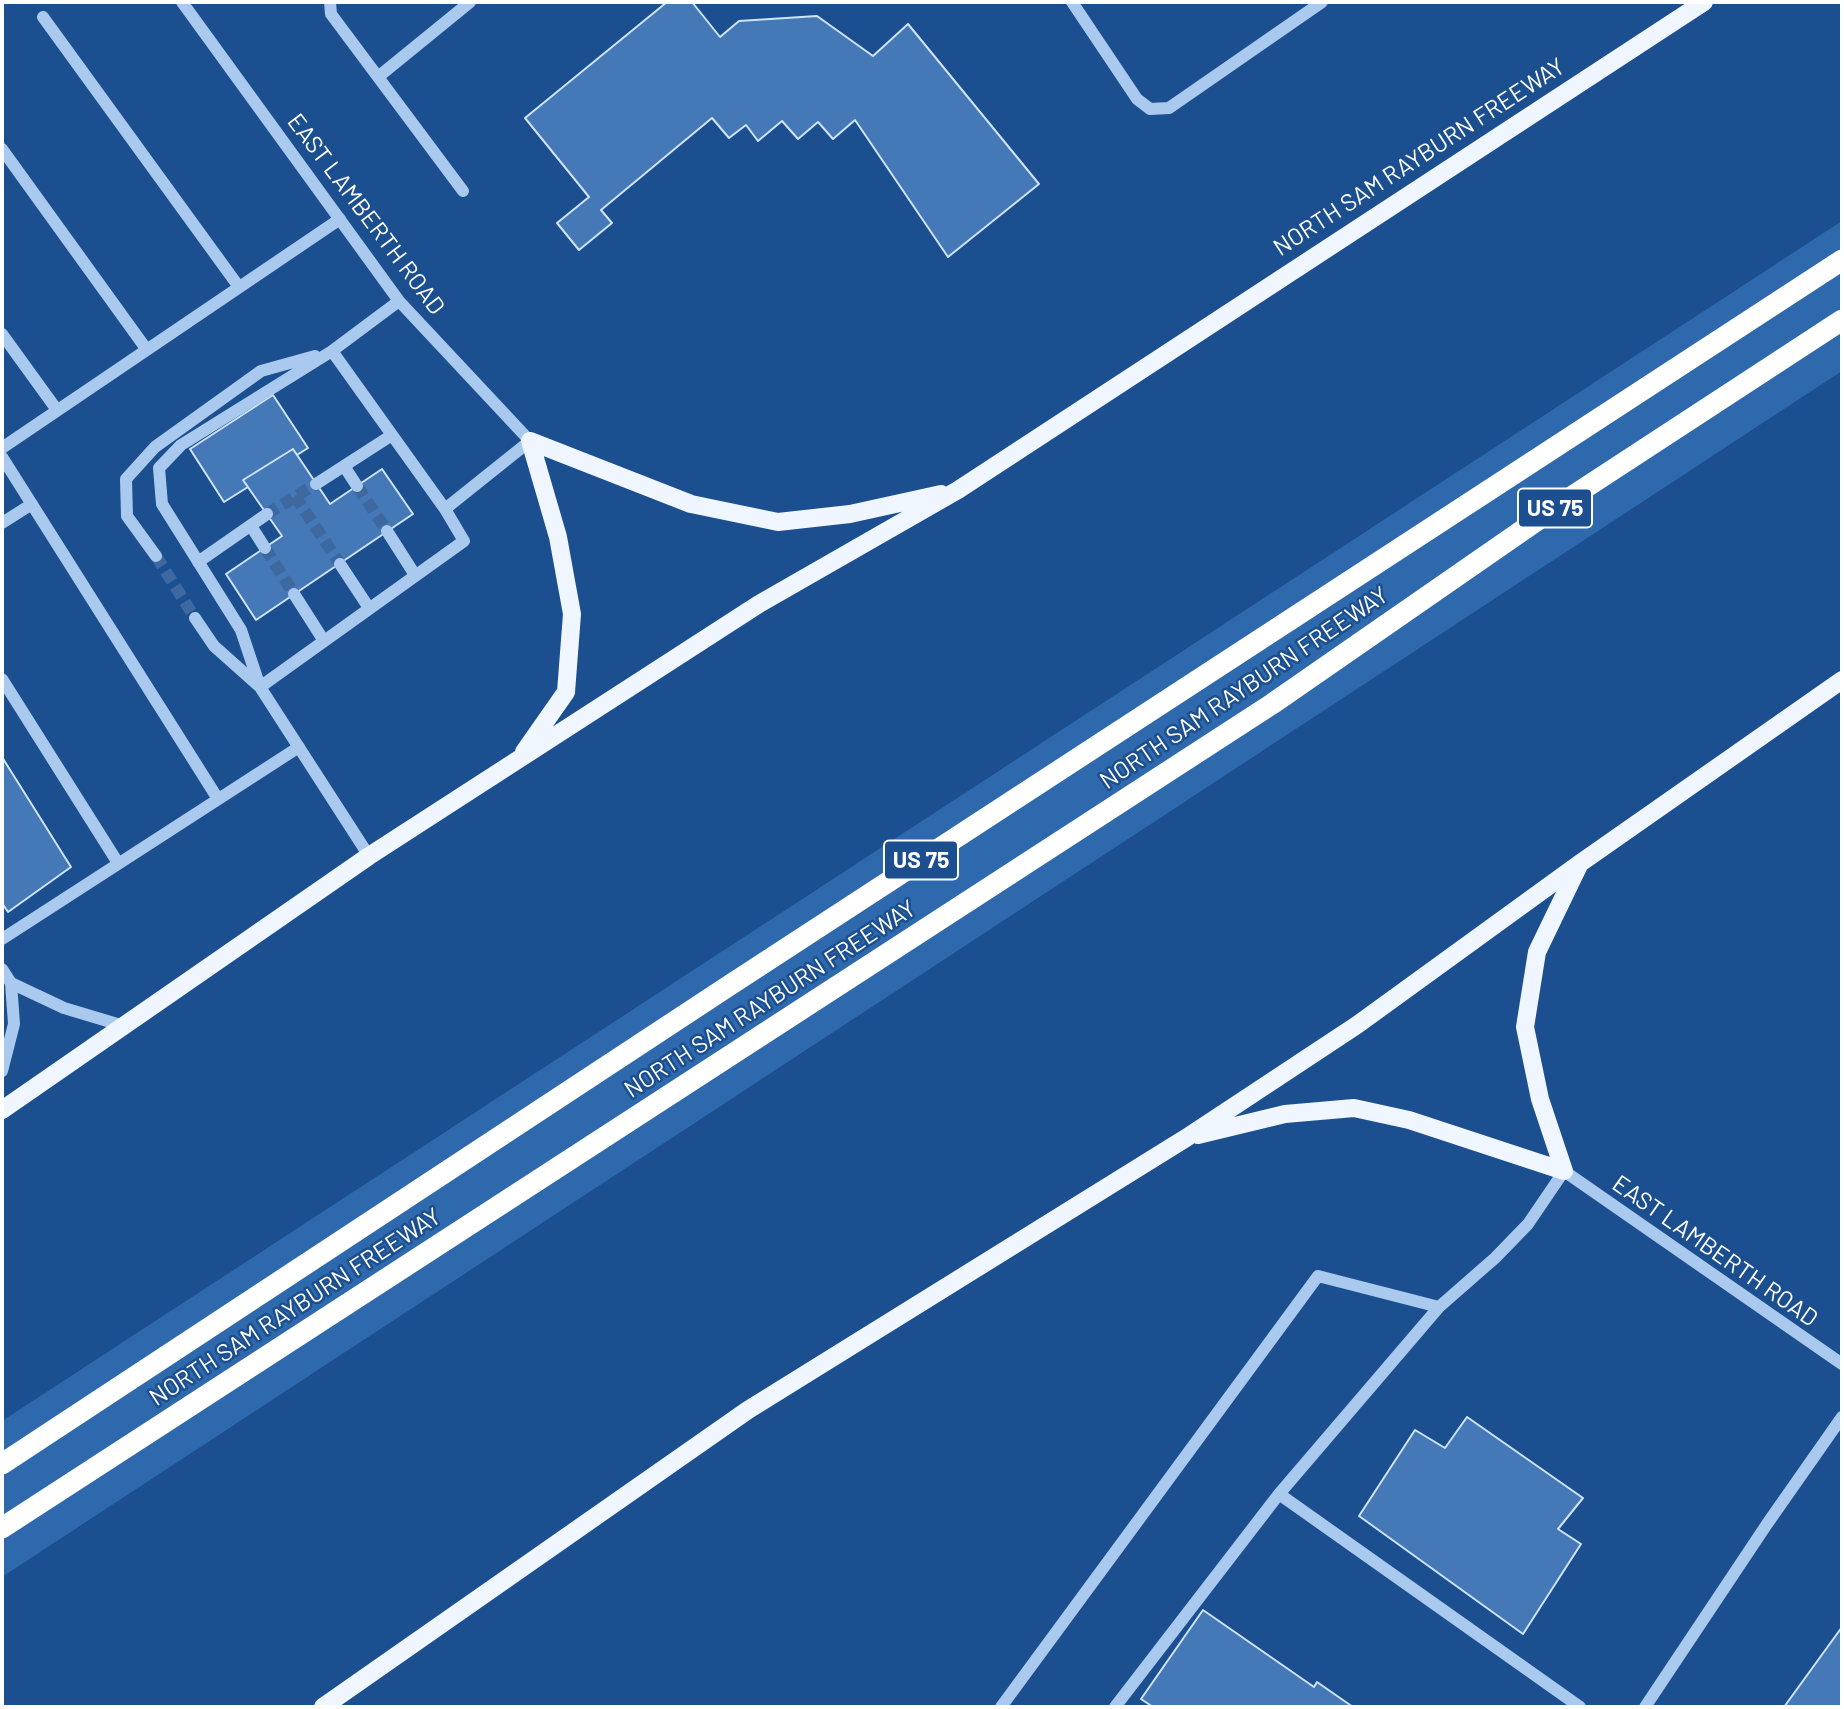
<!DOCTYPE html>
<html>
<head>
<meta charset="utf-8">
<style>
  body { margin:0 }
  #map { position:relative; width:1844px; height:1709px; overflow:hidden; background:#1b4f8f; font-family:Barlow,sans-serif }
  canvas { display:block }
  .frame { position:absolute; inset:0; border:4px solid #fff; pointer-events:none }
</style>
</head>
<body>
<div id="map">
<canvas width="1844" height="1709"></canvas>
<div class="frame"></div>
</div>
<script>
const context = document.querySelector('canvas').getContext('2d');
context.lineJoin = 'round';
function fillPath(path, color) {
  context.fillStyle = color;
  context.fill(path, 'evenodd');
}
function toPath(rows) {
  const path = new Path2D();
  for (const r of rows) {
    path.moveTo(r[0], r[1]);
    for (let i = 2; i < r.length; i += 2) path.lineTo(r[i], r[i + 1]);
  }
  return path;
}
function strokePath(path, color, width, dash) {
  context.strokeStyle = color;
  context.lineWidth = width;
  context.lineCap = dash ? 'butt' : 'round';
  context.setLineDash(dash || []);
  context.stroke(path);
}
function write(font, color, halo, rows, align = 'center') {
  context.font = font + ' Barlow,sans-serif';
  context.lineWidth = 5;
  context.setLineDash([]);
  context.textBaseline = 'middle';
  context.strokeStyle = halo;
  context.fillStyle = color;
  for (const [text, x, y, turn = 0] of rows) {
    context.save();
    context.translate(x, y);
    context.rotate((+turn || 0) * Math.PI / 180);
    context.textAlign = isNaN(turn) ? turn : align;
    if (halo) context.strokeText(text, 0, 0);
    context.fillText(text, 0, 0);
    context.restore();
  }
}
const green = toPath([
  [1842,221,1842,371,2,1577,2,1421]
]);
const building = toPath([
  [667,2,692,2,720,37,739,21,817,16,873,56,908,24,1039,184,948,257,855,120,833,139,818,122,798,139,782,121,758,141,746,125,729,138,712,118,601,210,612,223,579,250,557,223,589,197,525,118,667,2],
  [273,395,308,448,297,455,293,449,243,480,248,487,224,502,190,449,273,395],
  [293,449,330,504,382,469,413,514,256,620,226,574,282,536,243,480,293,449],
  [2,757,71,867,8,912,2,903,2,757],
  [1467,1417,1583,1498,1558,1529,1581,1544,1523,1634,1359,1516,1415,1430,1445,1448,1467,1417],
  [1203,1610,1314,1687,1317,1682,1353,1707,1153,1707,1141,1699,1203,1610],
  [1842,1627,1842,1707,1784,1707,1842,1627]
]);
const minorTunnel = toPath([
  [357,486,387,531],
  [295,496,340,564],
  [267,514,316,484],
  [265,548,294,594],
  [156,556,195,618]
]);
const minor = toPath([
  [182,2,399,301,530,441,445,509],
  [330,2,331,14,463,191],
  [1072,2,1137,99,1150,109,1169,108,1322,2],
  [43,17,239,287],
  [378,77,470,2],
  [2,149,147,350],
  [2,334,57,410],
  [2,448,340,219],
  [2,457,218,799],
  [344,466,357,486],
  [316,484,392,435],
  [2,523,32,504],
  [251,526,265,548],
  [387,531,415,575],
  [156,556,127,516,126,479,155,447,261,371,315,356],
  [198,562,267,514],
  [340,564,369,608],
  [294,594,324,641],
  [195,618,214,646,260,687,369,856],
  [2,679,118,863],
  [260,687,241,630,162,504,159,468,181,445,332,351,399,301],
  [260,687,464,541,445,509,332,351],
  [2,939,299,747],
  [2,969,11,983,14,1024,2,1071],
  [11,983,64,1008,124,1026],
  [1279,1494,1580,1707],
  [1001,1707,1318,1276,1439,1307],
  [1115,1707,1279,1494,1439,1307,1495,1258,1528,1224,1564,1171,1842,1364],
  [1645,1707,1767,1524,1842,1417]
]);
const major = toPath([
  [530,441,691,504,778,522,850,514,941,494],
  [524,752,566,692,572,614,558,537,530,441],
  [2,1110,369,856,759,604,958,490,1704,2],
  [1198,1135,1285,1114,1354,1108,1409,1120,1564,1171],
  [1564,1171,1540,1099,1525,1027,1537,952,1579,865],
  [323,1707,748,1410,1186,1138,1357,1025,1579,864,1842,680]
]);
const highway = toPath([
  [2,1464,730,985,1842,260],
  [2,1528,1272,704,1562,503,1842,320]
]);
const shields = [
  [1555,508,74],
  [921,860,74]
];
const shieldNames = [
  ["US 75",1555,508],
  ["US 75",921,860]
];
const streetNames = [
  ["NORTH SAM RAYBURN FREEWAY",1419,157,-33],
  ["EAST LAMBERTH ROAD",366,214,53],
  ["NORTH SAM RAYBURN FREEWAY",1244,688,-34],
  ["NORTH SAM RAYBURN FREEWAY",770,999,-33],
  ["EAST LAMBERTH ROAD",1715,1251,35],
  ["NORTH SAM RAYBURN FREEWAY",295,1307,-33]
];
fillPath(green, '#2e69ad');
fillPath(building, '#4478b7');
strokePath(building, '#cfe3fa', 2);
strokePath(minorTunnel, '#3d69a0', 12, [12, 6]);
strokePath(minor, '#a9c9ee', 12);
strokePath(major, '#f0f6ff', 18);
strokePath(highway, '#fff', 21);
for (const [x, y, w] of shields) {
  const box = new Path2D();
  box.roundRect(x - w / 2, y - 19.5, w, 39, 5);
  context.fillStyle = '#1b4f8f';
  context.fill(box);
  strokePath(box, '#fff', 2);
}
write('bold 23px', '#fff', null, shieldNames);
write('24px', '#fff', '#1b4f8f', streetNames);
</script>
</body>
</html>
